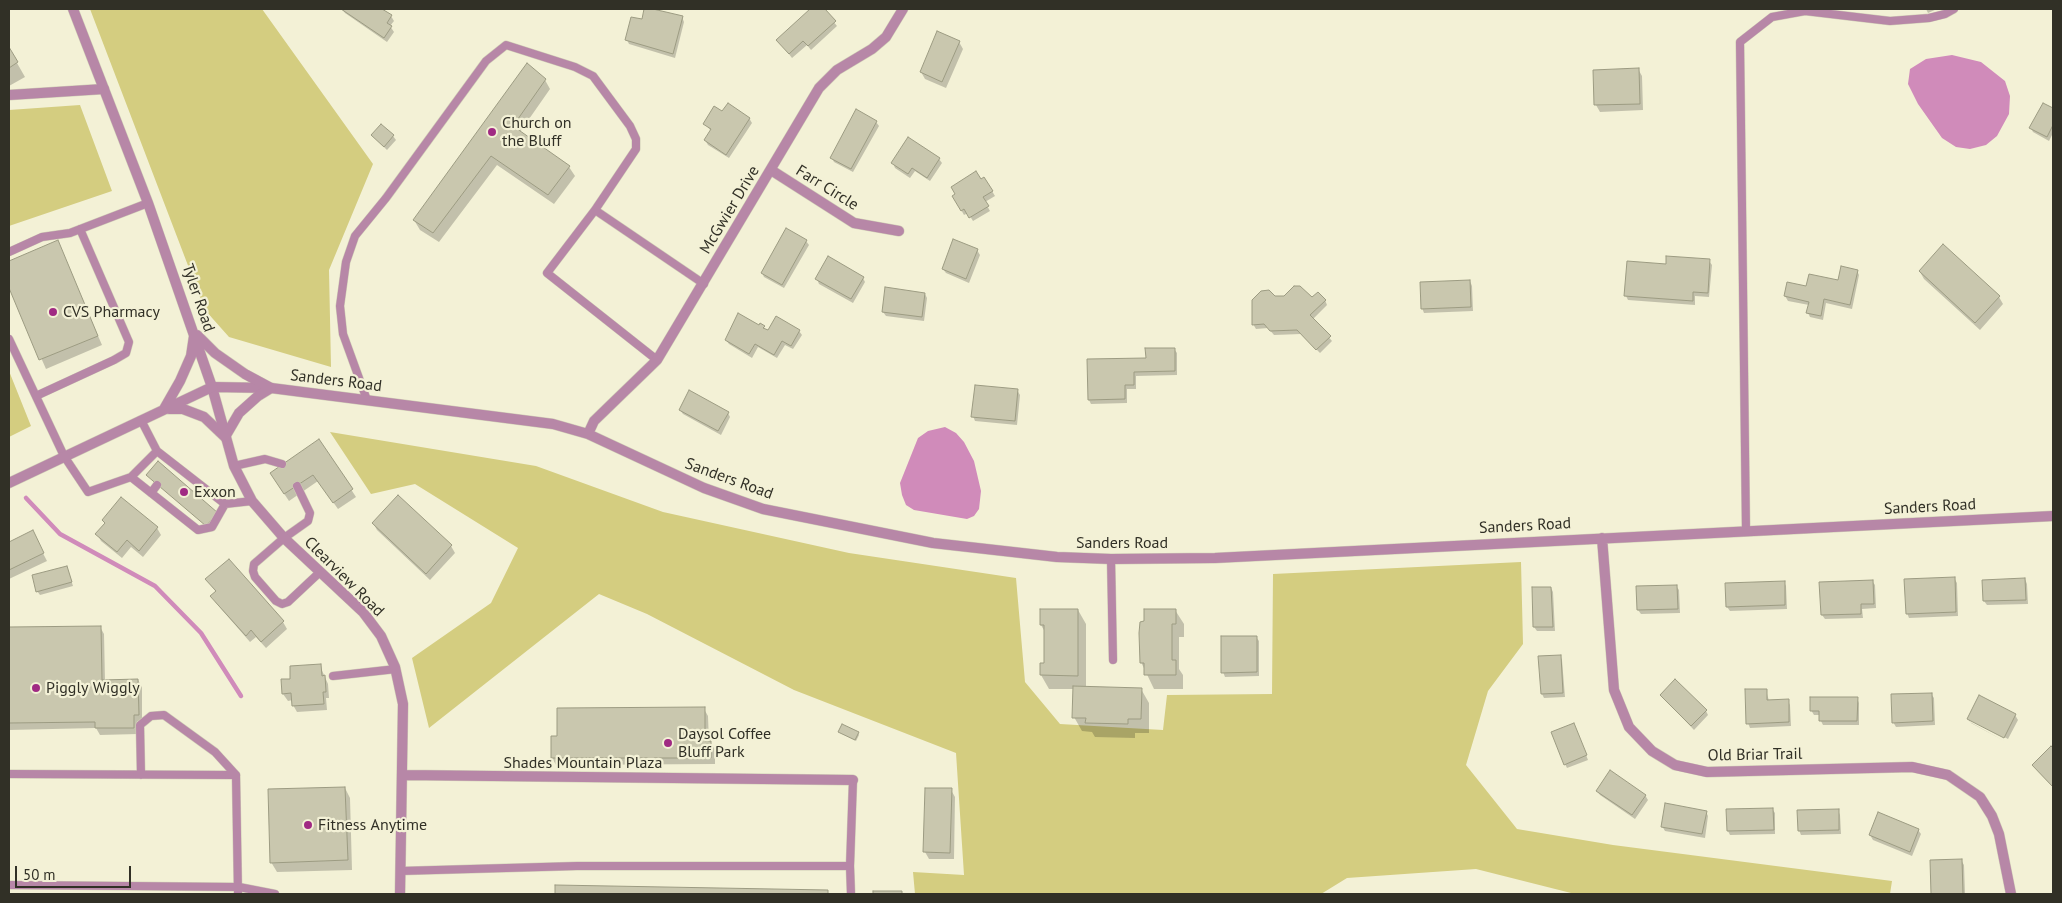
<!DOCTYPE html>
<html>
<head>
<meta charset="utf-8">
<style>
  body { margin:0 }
  #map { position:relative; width:2062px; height:903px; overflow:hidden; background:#f3f1d6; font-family:"PT Sans",sans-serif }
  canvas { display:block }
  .frame { position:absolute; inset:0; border:10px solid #313026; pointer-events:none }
  .scale { position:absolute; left:15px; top:866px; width:116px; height:22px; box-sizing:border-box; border:2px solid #313026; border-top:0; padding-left:6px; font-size:15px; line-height:18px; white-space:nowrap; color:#313026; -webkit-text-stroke:4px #f3f1d6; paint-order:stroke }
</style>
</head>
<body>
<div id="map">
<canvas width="2062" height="903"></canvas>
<div class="frame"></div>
<div class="scale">50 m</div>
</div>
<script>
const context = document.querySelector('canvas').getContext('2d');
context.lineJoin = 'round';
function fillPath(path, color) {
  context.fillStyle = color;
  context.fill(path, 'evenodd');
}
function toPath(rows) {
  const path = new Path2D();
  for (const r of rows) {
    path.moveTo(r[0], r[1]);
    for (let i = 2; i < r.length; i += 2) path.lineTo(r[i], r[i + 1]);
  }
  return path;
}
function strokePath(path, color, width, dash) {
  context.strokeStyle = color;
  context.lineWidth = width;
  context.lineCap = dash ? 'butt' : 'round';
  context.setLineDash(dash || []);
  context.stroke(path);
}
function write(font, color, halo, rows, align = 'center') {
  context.font = font + ' "PT Sans",sans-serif';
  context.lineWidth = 4.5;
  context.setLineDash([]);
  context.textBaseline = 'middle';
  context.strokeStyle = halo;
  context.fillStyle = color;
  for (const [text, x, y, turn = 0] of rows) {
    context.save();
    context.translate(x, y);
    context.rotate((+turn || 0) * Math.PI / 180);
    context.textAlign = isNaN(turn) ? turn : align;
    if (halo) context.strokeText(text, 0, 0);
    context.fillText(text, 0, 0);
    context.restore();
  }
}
const green = toPath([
  [90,9,262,9,373,164,329,270,331,367,229,337,205,310],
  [80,105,112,191,9,226,9,110],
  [9,371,31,426,9,437,9,370],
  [330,432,536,466,663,512,849,553,1016,578,1025,682,1060,724,1163,730,1167,695,1272,694,1273,574,1521,562,1523,644,1488,691,1466,765,1517,829,1613,845,1892,881,1890,894,1575,894,1476,869,1347,878,1321,894,915,894,913,872,964,875,956,753,794,690,647,614,599,594,429,728,412,658,491,603,518,548,415,484,371,494]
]);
const water = toPath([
  [1952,55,1981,62,2005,81,2010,96,2009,114,1997,136,1986,145,1970,149,1956,147,1942,138,1918,104,1908,84,1910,69,1926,59],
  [945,427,956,433,964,442,974,461,981,491,979,509,974,516,967,519,914,510,906,505,902,495,900,483,918,438,928,431]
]);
const shadow = toPath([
  [342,9,381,9,391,16,394,21,390,26,394,32,387,42,345,13],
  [645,9,682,17,684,22,675,58,629,44,627,40,643,21],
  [812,9,823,9,837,26,811,50,807,45,792,58,778,40],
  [1926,9,1937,9,1928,13],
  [959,42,963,49,946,88,925,79,921,72],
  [9,49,25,77,9,86],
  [1638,69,1642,76,1643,110,1600,112,1596,105],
  [545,80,550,89,520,132,569,167,575,176,554,204,497,165,439,242,420,230,414,220],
  [2043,104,2053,110,2053,133,2049,141,2033,132,2031,128],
  [723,113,749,118,752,123,729,158,708,145,705,140,711,131,705,124],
  [876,122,879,126,853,172,834,162,832,158],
  [372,135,393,136,396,140,387,150],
  [939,159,942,163,930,181,915,171,910,178,895,168,893,163],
  [984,178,995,196,985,202,990,211,973,221,968,213,964,215,956,201],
  [57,241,102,345,46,369,9,285,9,262],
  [806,241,809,245,784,288,764,277,762,273],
  [1944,246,1999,297,2003,304,1980,330,1924,279,1920,272],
  [977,250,980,255,969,283,946,273,943,269],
  [1709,261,1712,265,1709,297,1695,296,1695,305,1628,300,1626,296,1667,265],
  [1857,271,1859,275,1852,309,1826,303,1823,320,1810,317,1808,313,1809,305,1788,301,1785,296,1807,288,1839,282],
  [863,278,865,282,853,303,819,284,817,279],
  [1470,281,1472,286,1473,311,1424,313,1422,308],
  [925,294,927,298,924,321,886,316,883,312],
  [1274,297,1325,300,1327,305,1313,319,1332,341,1320,353,1301,334,1274,335,1268,328,1256,329,1253,324],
  [759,327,764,327,766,331,799,331,802,335,793,349,785,345,777,358,758,347,752,358,729,344,726,340],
  [1174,349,1177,353,1177,375,1136,376,1136,389,1127,389,1127,403,1091,404,1089,400,1147,359],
  [1017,390,1020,395,1017,425,975,421,973,416],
  [680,410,728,413,730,417,721,435,683,414],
  [319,440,356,497,338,509,318,481,289,501,275,480],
  [103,520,157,528,161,535,143,557,131,547,122,558,101,541,97,534,105,524],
  [373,523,451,546,455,553,430,580,377,530],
  [32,532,47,561,9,579,9,543],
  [67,567,73,586,40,595,37,591],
  [1954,578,1957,583,1958,616,1909,618,1907,613],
  [2025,579,2027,584,2028,604,1987,605,1984,601],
  [207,580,283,622,287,629,266,648,256,637,250,642,216,603,212,596,216,592],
  [1872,581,1875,585,1876,608,1862,609,1863,618,1825,619,1822,615,1821,583],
  [1784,582,1786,586,1787,609,1730,611,1727,607],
  [1676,586,1679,590,1680,613,1641,614,1638,610],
  [1551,588,1553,592,1555,631,1537,631,1534,627],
  [1078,610,1086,624,1086,687,1141,689,1149,703,1149,733,1135,733,1135,738,1095,737,1092,732,1082,731,1074,717,1074,689,1049,689,1041,675,1041,664,1045,664,1045,632,1041,625],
  [1175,610,1184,624,1184,637,1179,637,1179,669,1183,675,1183,689,1154,689,1141,662],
  [100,627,104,634,105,681,138,680,142,687,142,722,137,721,138,734,100,735,96,728,9,730,9,629],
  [1256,637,1259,641,1259,676,1225,677,1223,672],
  [1560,656,1562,660,1565,697,1544,698,1542,694],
  [320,666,328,684,329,698,326,698,327,710,297,712,293,705,293,700,288,701,283,694,292,680],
  [1766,690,1769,701,1788,701,1790,705,1791,726,1750,728,1748,723],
  [1931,694,1934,698,1935,725,1896,727,1893,722],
  [1661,695,1706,711,1708,715,1694,730],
  [1857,698,1859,703,1859,725,1823,725,1821,721,1821,715,1814,715,1811,710],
  [704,709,708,716,709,742,710,742,715,749,715,764,556,765,552,758,552,737],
  [2015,715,2018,720,2008,739,1970,719,1970,722,2006,742,1971,723,1968,719],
  [1576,729,1588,760,1567,768,1565,764],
  [839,732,858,733,859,735,856,741],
  [2051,748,2053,750,2053,787,2033,766],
  [345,788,350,798,352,870,277,872,271,862],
  [951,790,955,797,954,859,929,859,925,852],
  [1597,791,1645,795,1648,800,1635,819,1600,795],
  [1772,809,1775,813,1775,834,1730,835,1728,831],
  [1838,810,1840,815,1841,834,1801,835,1799,830],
  [1706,812,1708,816,1705,838,1665,831,1662,826],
  [1918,830,1921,834,1912,856,1873,840,1870,835],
  [1961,860,1964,865,1965,894,1932,894,1931,861],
  [557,886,827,891,829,894,556,894]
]);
const stream = toPath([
  [26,498,60,534,155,586,201,633,241,696]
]);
const building = toPath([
  [341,9,382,9,392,15,387,23,392,26,384,38,341,9],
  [644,9,653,9,683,16,673,54,625,40,631,17,642,19,644,9],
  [810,9,825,9,836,21,808,46,803,41,789,54,776,40,810,9],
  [937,31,960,41,942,82,920,72,937,31],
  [9,47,18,62,9,68,9,47],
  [527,63,546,79,513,126,570,166,548,195,491,156,433,233,413,220,527,63],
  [1639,68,1640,104,1594,105,1593,70,1639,68],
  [728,103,750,118,726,155,704,140,711,129,703,124,714,106,722,111,728,103],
  [2043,103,2053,108,2053,125,2047,137,2029,128,2043,103],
  [856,109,877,121,851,169,830,158,856,109],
  [381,124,394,135,384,147,371,135,381,124],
  [908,137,940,158,927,178,912,168,908,174,891,163,908,137],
  [976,171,981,179,984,177,993,191,983,197,989,206,969,218,964,209,961,211,952,196,955,194,951,187,976,171],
  [786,228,807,240,782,285,761,273,786,228],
  [953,239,978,249,966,279,942,269,953,239],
  [58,240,98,336,39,360,9,288,9,261,58,240],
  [1943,244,2000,296,1975,323,1919,271,1943,244],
  [828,256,864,277,851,299,815,279,828,256],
  [1666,256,1710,259,1708,293,1693,292,1693,301,1624,296,1627,261,1666,264,1666,256],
  [1841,266,1858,270,1850,305,1824,299,1821,316,1806,313,1809,302,1784,296,1787,282,1806,286,1809,274,1838,280,1841,266],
  [1470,280,1471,307,1421,309,1420,282,1470,280],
  [1294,286,1300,286,1312,297,1318,292,1326,300,1310,315,1331,336,1316,350,1297,330,1270,331,1264,324,1252,325,1252,300,1261,291,1269,290,1275,296,1284,296,1294,286],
  [885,287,925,293,922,317,882,312,885,287],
  [738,313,759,325,760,323,765,326,763,328,768,330,776,316,800,330,791,346,782,341,774,355,755,344,749,354,725,340,738,313],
  [1145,348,1175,348,1175,371,1134,372,1134,385,1125,385,1125,399,1088,400,1087,359,1146,358,1145,348],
  [975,385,1018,389,1015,421,971,417,975,385],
  [689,390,729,412,718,431,679,410,689,390],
  [319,439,353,489,333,503,313,475,284,494,270,473,319,439],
  [158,461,218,513,206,526,146,475,158,461],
  [398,495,452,545,426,574,372,523,398,495],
  [121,497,158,527,139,551,127,540,117,552,95,534,105,523,102,520,121,497],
  [33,530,44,553,9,570,9,542,33,530],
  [229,559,284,621,261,642,251,630,246,636,210,596,216,591,205,579,229,559],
  [67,566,72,582,36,592,32,575,67,566],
  [1955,577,1956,612,1906,614,1904,579,1955,577],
  [2025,578,2026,600,1983,601,1982,580,2025,578],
  [1873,580,1874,604,1861,604,1861,614,1821,615,1819,582,1873,580],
  [1785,581,1785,605,1726,607,1725,583,1785,581],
  [1677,585,1678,609,1637,610,1636,586,1677,585],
  [1532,587,1551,587,1553,627,1533,627,1532,587],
  [1040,609,1078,609,1078,676,1040,675,1040,663,1044,663,1044,625,1040,625,1040,609],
  [1144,609,1176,609,1176,624,1172,624,1172,660,1176,660,1176,675,1144,675,1144,663,1140,663,1139,633,1140,622,1144,621,1144,609],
  [101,626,102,680,138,679,139,715,134,715,134,728,95,728,95,722,9,723,9,627,101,626],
  [1221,636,1257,636,1257,672,1221,673,1221,636],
  [1561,655,1563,693,1541,694,1538,656,1561,655],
  [321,664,322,676,325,675,326,692,323,692,324,704,292,706,291,693,282,694,281,679,290,679,290,666,321,664],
  [1675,679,1707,710,1691,726,1660,695,1675,679],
  [1073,686,1142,688,1141,719,1128,719,1128,724,1085,723,1086,718,1072,718,1073,686],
  [1745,689,1767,689,1767,700,1789,699,1789,722,1746,724,1745,689],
  [1932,693,1933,721,1892,723,1891,694,1932,693],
  [1979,695,2016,714,2004,738,1967,719,1979,695],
  [1810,697,1858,697,1857,721,1819,721,1819,711,1810,711,1810,697],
  [705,707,705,741,711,741,711,758,551,758,551,736,557,736,557,708,705,707],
  [1574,723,1587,755,1564,765,1551,732,1574,723],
  [842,724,859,732,855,740,838,732,842,724],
  [2051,746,2053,748,2053,787,2032,765,2051,746],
  [1610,770,1646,795,1632,815,1596,791,1610,770],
  [345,787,348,860,270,863,268,789,345,787],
  [925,788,952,788,950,853,923,852,925,788],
  [1665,803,1707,811,1702,834,1661,827,1665,803],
  [1773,808,1774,830,1727,831,1726,809,1773,808],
  [1839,809,1839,830,1798,831,1797,810,1839,809],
  [1878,812,1919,829,1910,852,1869,835,1878,812],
  [1962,859,1963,894,1931,894,1930,860,1962,859],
  [555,885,828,890,828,894,555,894,555,885],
  [873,891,902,891,902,894,873,894,873,891]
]);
const service = toPath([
  [9,252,42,237,70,233,148,203],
  [9,339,64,456,88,492,131,477,198,530,212,527,225,504],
  [657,360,547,273,595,210,704,284],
  [36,396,114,360,126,353,129,342,80,229],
  [367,400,343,334,340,306,346,262,355,236,386,198,486,61,506,45,575,67,593,76,630,126,636,139,636,149,595,210],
  [141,420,157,451,225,504,252,501],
  [234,466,265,459,282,464],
  [131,477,157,451],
  [297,486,310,513,308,521,284,538,254,564,253,571,255,577,276,601,282,604,288,602,320,572],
  [151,493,157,485],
  [1746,531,1740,42,1772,17,1805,11,1890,21,1929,18,1945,14,1954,9],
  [1111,559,1113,660],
  [333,676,396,669],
  [9,774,236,775,238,894],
  [141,775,140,725,151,716,164,715,215,752,236,775],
  [850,866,851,894],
  [400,871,577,866,850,866,853,780],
  [9,885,239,887,275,894]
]);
const minor = toPath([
  [9,95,104,89],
  [771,170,854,223,899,231],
  [588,434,594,421,657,360,819,88,837,70,872,49,886,37,903,9],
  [1602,538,1614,690,1629,727,1652,751,1675,765,1707,772,1912,767,1948,775,1980,797,1992,816,1999,834,2011,894],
  [403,775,853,780],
  [400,894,403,704,395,667,381,636,363,612,284,538,252,501,234,466,212,387,271,388,553,424,588,434,704,488,763,509,933,543,1057,557,1111,559,1215,558,2053,516]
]);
const tertiary = toPath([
  [164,409,180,381,191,356,194,336],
  [169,409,183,409,204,417,225,437,239,413,258,396,271,388,245,374,215,353,197,335],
  [9,483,212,387,148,203,73,9]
]);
const markers = [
  [492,132,5,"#a02a83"],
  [53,312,5,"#a02a83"],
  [184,492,5,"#a02a83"],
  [36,688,5,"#a02a83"],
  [668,743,5,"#a02a83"],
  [308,825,5,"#a02a83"]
];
const poiNames = [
  ["Church on",502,123],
  ["the Bluff",502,141],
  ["CVS Pharmacy",63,312],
  ["Exxon",194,492],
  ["Piggly Wiggly",46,688],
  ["Daysol Coffee",678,734],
  ["Bluff Park",678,752],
  ["Fitness Anytime",318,825]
];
const streetNames = [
  ["Farr Circle",827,188,32],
  ["McGwier Drive",730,210,-59],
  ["Tyler Road",198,298,71],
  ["Sanders Road",336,381,7],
  ["Sanders Road",729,479,20],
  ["Sanders Road",1930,507,-3],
  ["Sanders Road",1525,526,-3],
  ["Sanders Road",1122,543],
  ["Clearview Road",344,577,45],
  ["Old Briar Trail",1755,755,-1],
  ["Shades Mountain Plaza",583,763]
];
fillPath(green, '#d4cd80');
fillPath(water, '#d08bba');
fillPath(shadow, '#0003');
strokePath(stream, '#d08bba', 4.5);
fillPath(building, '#c9c7ae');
strokePath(building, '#9c9b82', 1);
strokePath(service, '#d0ceb6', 9);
strokePath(minor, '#d0ceb6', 11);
strokePath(tertiary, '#d0ceb6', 11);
strokePath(service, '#b787a7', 8);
strokePath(minor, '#b787a7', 10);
strokePath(tertiary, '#b787a7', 10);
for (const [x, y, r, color] of markers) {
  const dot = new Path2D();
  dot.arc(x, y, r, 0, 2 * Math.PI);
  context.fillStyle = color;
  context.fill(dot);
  strokePath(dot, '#f3f1d6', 2);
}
write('16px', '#313026', '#f3f1d6', poiNames, 'left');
write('16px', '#313026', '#f3f1d6', streetNames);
</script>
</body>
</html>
